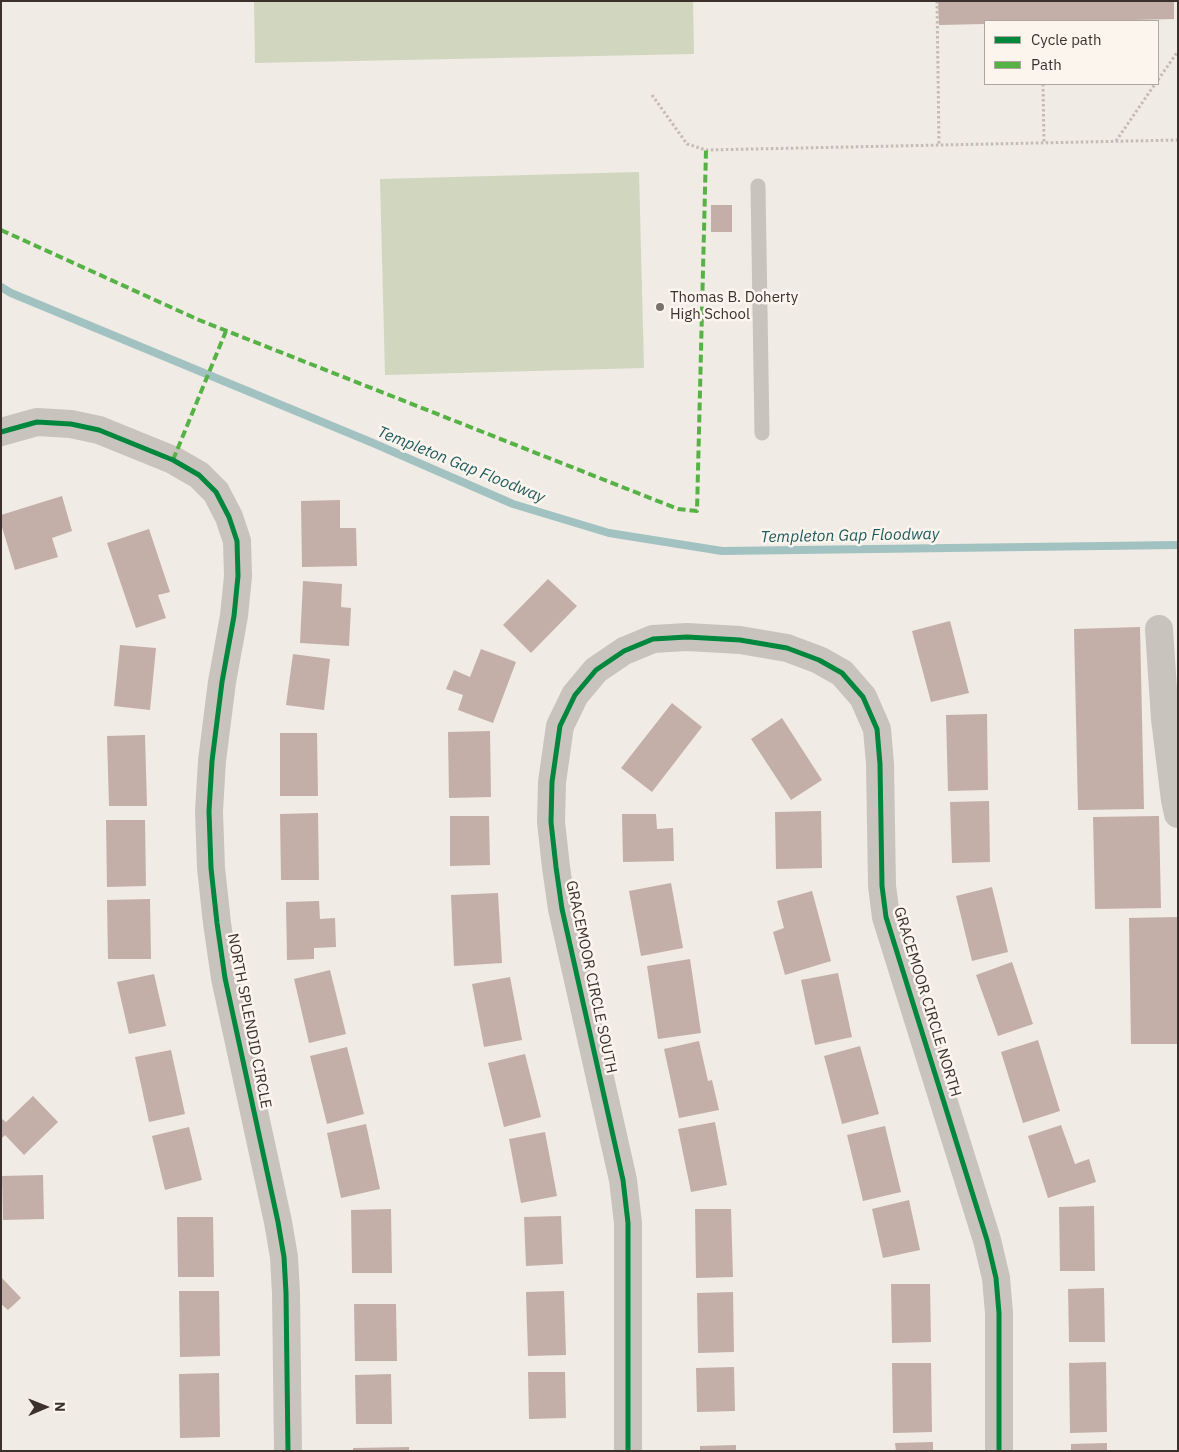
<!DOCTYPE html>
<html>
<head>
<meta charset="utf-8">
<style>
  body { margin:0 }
  #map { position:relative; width:1179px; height:1452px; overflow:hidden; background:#f0ebe5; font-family:"IBM Plex Sans",sans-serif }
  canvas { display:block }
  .frame { position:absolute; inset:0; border:2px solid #3b302b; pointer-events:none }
  .legend { position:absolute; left:984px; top:20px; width:175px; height:65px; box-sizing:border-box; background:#fbf5ee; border:1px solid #aea6a0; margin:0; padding:6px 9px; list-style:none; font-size:15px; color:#3b302b }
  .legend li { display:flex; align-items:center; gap:10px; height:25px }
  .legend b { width:25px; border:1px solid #aea6a0 }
  .north { position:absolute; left:20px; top:1382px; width:50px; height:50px; -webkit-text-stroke:4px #fbf5ee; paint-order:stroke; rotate:89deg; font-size:14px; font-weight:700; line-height:20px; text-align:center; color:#3b302b }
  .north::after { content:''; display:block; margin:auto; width:18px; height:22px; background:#3b302b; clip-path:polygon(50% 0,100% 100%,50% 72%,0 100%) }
</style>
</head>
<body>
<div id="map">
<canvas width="1179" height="1452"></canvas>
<div class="frame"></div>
<ul class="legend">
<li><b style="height:6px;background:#00873e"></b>Cycle path</li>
<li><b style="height:6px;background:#57b246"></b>Path</li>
</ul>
<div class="north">N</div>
</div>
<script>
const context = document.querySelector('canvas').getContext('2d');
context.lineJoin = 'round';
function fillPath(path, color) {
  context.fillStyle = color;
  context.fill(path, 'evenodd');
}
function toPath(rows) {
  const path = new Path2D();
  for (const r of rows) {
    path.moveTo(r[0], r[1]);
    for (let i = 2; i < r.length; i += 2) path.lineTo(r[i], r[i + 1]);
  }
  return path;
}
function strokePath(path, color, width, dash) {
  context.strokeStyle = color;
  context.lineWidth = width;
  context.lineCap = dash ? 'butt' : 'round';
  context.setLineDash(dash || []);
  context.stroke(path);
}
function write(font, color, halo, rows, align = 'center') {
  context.font = font + ' "IBM Plex Sans",sans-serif';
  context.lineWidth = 5;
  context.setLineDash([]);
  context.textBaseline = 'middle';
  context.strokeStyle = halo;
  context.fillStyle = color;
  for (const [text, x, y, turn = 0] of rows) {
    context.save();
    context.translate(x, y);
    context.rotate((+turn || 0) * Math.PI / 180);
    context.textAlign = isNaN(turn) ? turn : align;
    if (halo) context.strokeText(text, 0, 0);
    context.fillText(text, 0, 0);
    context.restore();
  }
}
const green = toPath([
  [254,1,693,1,694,54,255,63],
  [639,172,644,368,385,375,380,179]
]);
const stream = toPath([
  [1,287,11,293,373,443,513,504,609,533,722,551,1178,545]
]);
const building = toPath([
  [938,1,1174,1,1174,19,1093,21,985,21,985,24,939,25],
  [711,205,732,205,732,232,711,232],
  [62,496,72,531,52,538,58,557,15,570,1,524,1,515],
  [340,500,340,528,356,528,357,566,302,567,301,501],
  [149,529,170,592,158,595,166,618,136,628,107,543],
  [548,579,577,606,531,653,503,625],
  [303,581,342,584,341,607,351,608,349,646,300,643],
  [950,621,969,693,931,702,912,631],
  [1140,627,1144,809,1078,810,1074,629],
  [120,645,156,648,150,710,114,706],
  [481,649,516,662,493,723,458,710,463,695,446,689,454,670,470,677],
  [293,654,330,659,324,710,286,705],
  [672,703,702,727,652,792,621,768],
  [987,714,988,790,948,791,946,715],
  [782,718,822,780,791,800,751,739],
  [490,731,491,797,449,798,448,732],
  [280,733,317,733,318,796,280,796],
  [145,735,147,806,109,806,107,736],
  [989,801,990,862,952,863,950,802],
  [821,811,822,868,776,869,775,812],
  [318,813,319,880,281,880,280,814],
  [622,814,656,814,657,829,673,828,674,861,623,862],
  [450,816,489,816,490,865,450,866],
  [1159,816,1161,908,1095,909,1093,817],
  [106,820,145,820,146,886,107,887],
  [671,883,683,948,641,956,629,891],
  [992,887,1008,952,972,961,956,896],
  [812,891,831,961,785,975,773,932,784,928,777,901],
  [498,893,502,963,454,966,451,895],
  [150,899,151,959,108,959,107,900],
  [319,901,320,919,335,918,336,947,314,948,314,959,287,960,286,902],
  [1178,917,1178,1044,1131,1044,1129,918],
  [690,959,701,1033,658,1039,647,966],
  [1012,962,1033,1024,998,1036,976,975],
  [330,970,346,1034,309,1043,294,979],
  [838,973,852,1037,815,1045,801,980],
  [154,974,166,1026,129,1034,117,982],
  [510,977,522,1040,484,1047,472,984],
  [1038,1040,1060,1111,1023,1123,1001,1052],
  [699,1041,708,1081,712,1080,719,1110,679,1118,664,1049],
  [860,1046,879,1114,842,1124,824,1056],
  [347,1047,364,1114,327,1124,310,1056],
  [171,1050,185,1114,149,1122,135,1057],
  [525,1054,541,1117,504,1127,488,1063],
  [33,1096,58,1122,24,1155,5,1135,1,1139,1,1118,6,1122],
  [715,1122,727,1185,691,1192,678,1129],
  [366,1124,380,1189,341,1198,327,1133],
  [1061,1125,1075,1164,1089,1159,1096,1182,1048,1198,1028,1136],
  [885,1126,901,1192,863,1201,847,1135],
  [189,1127,202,1180,165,1190,152,1136],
  [545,1132,557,1196,521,1203,509,1139],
  [43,1175,44,1219,3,1220,2,1176],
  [909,1200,920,1250,883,1258,872,1209],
  [1094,1206,1095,1271,1060,1271,1059,1207],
  [391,1209,392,1273,352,1273,351,1210],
  [695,1209,731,1209,733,1277,696,1278],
  [561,1216,563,1264,526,1266,524,1217],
  [177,1217,213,1217,214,1277,178,1277],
  [1,1277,21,1298,8,1310,1,1304],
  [891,1284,930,1284,931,1342,892,1343],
  [1104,1288,1105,1342,1069,1342,1068,1289],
  [179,1291,219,1291,220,1356,180,1357],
  [564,1291,566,1355,528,1356,526,1292],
  [733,1292,734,1352,698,1353,697,1293],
  [354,1304,396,1304,397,1361,355,1361],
  [1106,1362,1107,1432,1070,1433,1069,1363],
  [892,1363,931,1363,932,1432,893,1433],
  [734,1367,735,1411,697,1412,696,1368],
  [528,1372,565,1372,566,1418,529,1419],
  [219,1373,220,1437,180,1438,179,1374],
  [391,1374,392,1424,356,1424,355,1375],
  [933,1442,933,1451,896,1451,895,1443],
  [1107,1443,1107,1451,1071,1451,1071,1444],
  [736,1445,736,1451,700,1451,700,1446],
  [409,1447,409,1451,353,1451,353,1448]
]);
const path = toPath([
  [937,1,939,146],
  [1158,80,1178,51],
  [1043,84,1044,143],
  [652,95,687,144,706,150,1178,140],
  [1116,141,1155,84]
]);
const lane = toPath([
  [758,186,762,433]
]);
const street = toPath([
  [1,432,37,422,71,424,99,430,173,460,199,475,216,492,229,517,237,541,238,576,234,616,222,682,212,761,209,811,211,868,217,923,225,978,278,1222,284,1257,286,1293,288,1451],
  [1159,629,1165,719,1175,800,1178,814],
  [628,1451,628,1223,623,1180,562,909,556,867,551,822,552,782,560,726,575,695,596,670,624,651,653,639,687,637,740,640,787,648,819,660,842,673,863,697,877,729,880,764,882,886,886,917,987,1240,996,1278,999,1313,999,1451]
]);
const quiet = toPath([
  [1,230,199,320,678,509,697,511,706,150],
  [173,460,226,331]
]);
const cycleway = toPath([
  [1,432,37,422,71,424,99,430,173,460,199,475,216,492,229,517,237,541,238,576,234,616,222,682,212,761,209,811,211,868,217,923,225,978,278,1222,284,1257,286,1293,288,1451],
  [628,1451,628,1223,623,1180,562,909,556,867,551,822,552,782,560,726,575,695,596,670,624,651,653,639,687,637,740,640,787,648,819,660,842,673,863,697,877,729,880,764,882,886,886,917,987,1240,996,1278,999,1313,999,1451]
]);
const markers = [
  [660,307,5,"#7a716c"]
];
const poiNames = [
  ["Thomas B. Doherty",670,298],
  ["High School",670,315]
];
const streetNames = [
  ["GRACEMOOR CIRCLE SOUTH",591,977,78],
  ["GRACEMOOR CIRCLE NORTH",927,1002,73],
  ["NORTH SPLENDID CIRCLE",249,1021,79]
];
const waterNames = [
  ["Templeton Gap Floodway",461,465,22],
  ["Templeton Gap Floodway",850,536,-1]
];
fillPath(green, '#d1d6bf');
strokePath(stream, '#a1c2c1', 8);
fillPath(building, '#c3afa7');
strokePath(path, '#c2bbb6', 3, [2.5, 2.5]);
strokePath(lane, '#c9c3be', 15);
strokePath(street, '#c9c3be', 28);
strokePath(quiet, '#57b246', 4, [8, 4]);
strokePath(cycleway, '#00873e', 5);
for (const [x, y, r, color] of markers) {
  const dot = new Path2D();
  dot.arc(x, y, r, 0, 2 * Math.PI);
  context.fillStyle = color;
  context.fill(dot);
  strokePath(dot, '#fbf5ee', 2);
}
write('15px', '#3b302b', '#fbf5ee', poiNames, 'left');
write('15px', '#3b302b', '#fbf5ee', streetNames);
write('italic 16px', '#1f5a5e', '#fbf5ee', waterNames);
</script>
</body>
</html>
